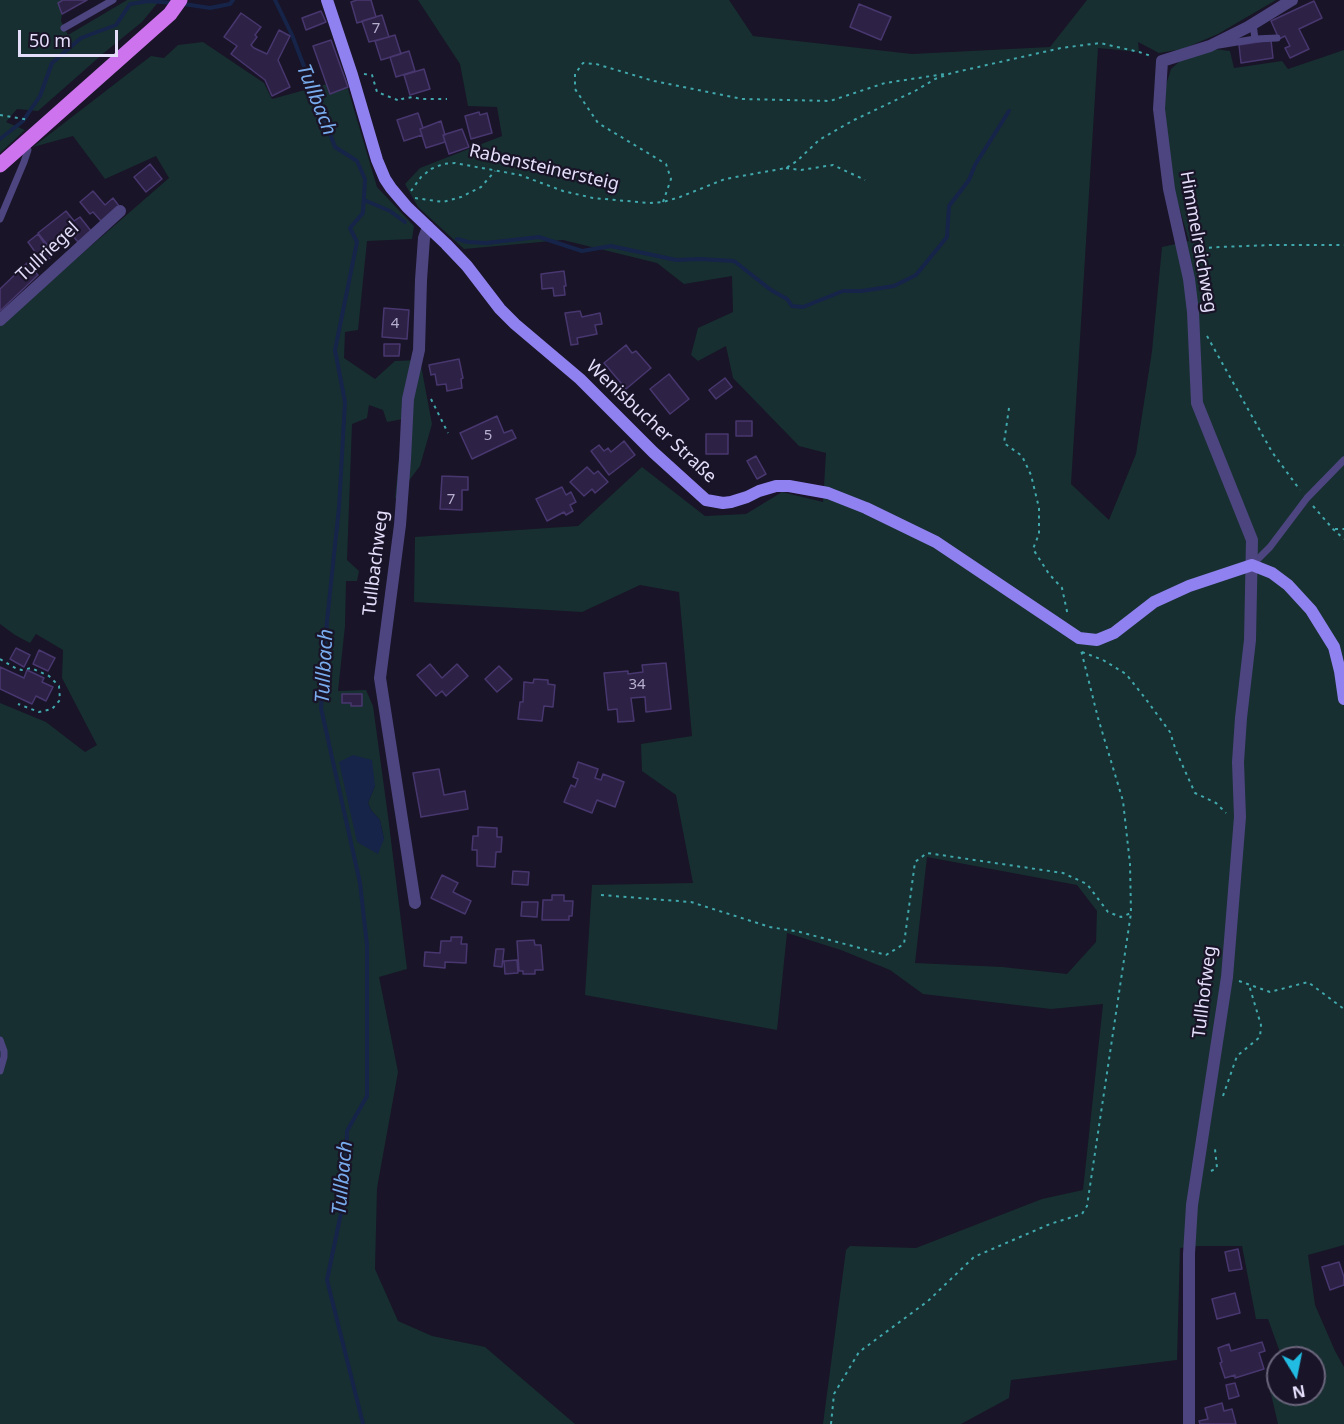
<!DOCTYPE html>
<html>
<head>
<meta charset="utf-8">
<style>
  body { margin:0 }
  #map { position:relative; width:1344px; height:1424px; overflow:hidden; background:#191427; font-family:"Noto Sans",sans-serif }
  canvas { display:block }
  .north { position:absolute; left:1266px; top:1346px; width:60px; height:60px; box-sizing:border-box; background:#191427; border:2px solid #6a657c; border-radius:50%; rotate:170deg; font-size:16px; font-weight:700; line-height:24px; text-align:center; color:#e4defb }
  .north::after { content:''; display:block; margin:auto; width:21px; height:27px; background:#22bce2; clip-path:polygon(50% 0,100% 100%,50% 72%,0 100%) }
  .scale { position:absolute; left:18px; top:30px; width:100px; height:27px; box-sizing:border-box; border:3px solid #e4defb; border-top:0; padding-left:8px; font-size:18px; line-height:21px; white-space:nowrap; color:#e4defb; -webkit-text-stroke:4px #191427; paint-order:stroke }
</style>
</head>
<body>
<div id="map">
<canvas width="1344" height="1424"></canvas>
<div class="north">N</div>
<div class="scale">50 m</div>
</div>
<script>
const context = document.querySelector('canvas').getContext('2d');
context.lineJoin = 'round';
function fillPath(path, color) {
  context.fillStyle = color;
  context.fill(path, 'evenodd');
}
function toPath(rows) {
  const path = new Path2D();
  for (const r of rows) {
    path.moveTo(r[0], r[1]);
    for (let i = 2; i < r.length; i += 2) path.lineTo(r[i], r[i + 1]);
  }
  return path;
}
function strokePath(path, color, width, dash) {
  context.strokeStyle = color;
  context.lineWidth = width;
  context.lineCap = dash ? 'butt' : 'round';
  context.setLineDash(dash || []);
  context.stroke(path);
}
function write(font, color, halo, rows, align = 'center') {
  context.font = font + ' "Noto Sans",sans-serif';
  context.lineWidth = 4.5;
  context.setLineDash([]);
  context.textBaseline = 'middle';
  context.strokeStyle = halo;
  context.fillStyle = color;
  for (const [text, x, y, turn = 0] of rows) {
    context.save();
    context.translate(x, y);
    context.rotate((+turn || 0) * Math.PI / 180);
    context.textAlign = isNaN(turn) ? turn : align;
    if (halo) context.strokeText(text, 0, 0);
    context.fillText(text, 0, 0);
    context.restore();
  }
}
const green = toPath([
  [0,0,63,0,58,3,62,14,61,21,68,35,127,0,160,0,142,22,105,52,38,111,17,109,6,122,25,130,0,153],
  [418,0,729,0,753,36,912,54,1050,47,1087,0,1276,0,1218,34,1183,49,1159,53,1138,42,1139,52,1098,48,1071,484,1109,520,1136,454,1152,351,1162,247,1189,241,1174,189,1164,105,1166,85,1171,69,1180,61,1214,49,1230,51,1234,68,1282,61,1288,69,1344,50,1344,1245,1308,1255,1315,1305,1335,1351,1344,1367,1344,1424,1278,1424,1267,1377,1278,1375,1278,1394,1314,1394,1314,1358,1282,1358,1268,1319,1256,1319,1242,1246,1198,1246,1180,1248,1177,1360,1011,1380,1009,1398,961,1424,823,1424,846,1250,850,1246,916,1248,1042,1199,1083,1190,1103,1004,1051,1009,923,994,890,970,841,950,787,933,777,1030,585,995,592,885,693,883,676,795,642,771,641,744,692,736,679,592,640,585,582,612,414,602,415,537,578,526,642,467,705,516,746,514,782,492,823,502,826,453,799,446,733,378,726,346,698,361,691,355,698,328,733,312,732,276,684,284,657,263,563,240,464,249,418,207,405,184,420,168,502,136,497,107,468,106,460,64],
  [927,857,1077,885,1097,911,1096,942,1067,974,1002,967,915,963],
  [203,42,264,83,272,99,345,79,377,187,414,226,412,239,367,241,358,330,345,332,344,358,375,379,395,361,420,360,432,424,420,466,395,499,403,419,387,422,383,410,369,405,367,418,352,424,347,560,359,571,357,581,346,581,345,626,338,691,366,690,373,706,388,816,407,969,379,977,398,1072,377,1188,375,1269,398,1321,432,1336,485,1347,575,1424,0,1424,0,703,46,722,85,752,97,745,62,678,63,650,36,634,30,643,15,635,0,624,0,325,169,178,156,156,105,179,73,136,33,147,151,56,164,58,178,45],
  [340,762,375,786,368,803,371,810,380,820,384,839]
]);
const water = toPath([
  [353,755,372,760,375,786,368,803,371,810,380,820,384,839,378,854,357,842,339,762]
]);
const stream = toPath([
  [275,0,292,35,335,147,357,161,365,179,363,213,350,228,357,242,335,350,345,402,339,507,327,621,321,708,360,883,367,945,367,1096,347,1131,346,1189,327,1280,363,1424],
  [184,4,210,8,230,4,233,0],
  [0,139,23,121,40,96,52,63,81,38,116,25,130,4,149,1,173,3],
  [364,200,390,211,405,222],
  [457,239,468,242,486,243,539,237,582,251,611,246,676,260,700,259,734,261,771,290,787,299,792,306,803,307,843,291,862,291,894,286,916,275,947,237,949,206,969,180,975,165,1009,111]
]);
const building = toPath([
  [63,0,87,0,62,14,58,3,63,0],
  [357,0,371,0,376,17,357,23,351,2,357,0],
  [1314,1,1322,18,1299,29,1309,49,1290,58,1285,48,1290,46,1285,36,1279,39,1271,21,1314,1],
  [859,4,891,17,881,40,850,27,859,4],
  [321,11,326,22,306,30,302,18,321,11],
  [241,13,261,27,255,35,257,37,251,45,254,48,267,54,279,30,290,36,278,60,290,87,272,96,265,80,231,54,237,46,224,37,241,13],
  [382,15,389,37,369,42,362,21,382,15],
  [395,35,401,54,381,60,375,41,395,35],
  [331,40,348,87,330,94,313,46,331,40],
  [1271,40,1273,58,1241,63,1239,45,1271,40],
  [409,51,415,71,396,77,390,57,409,51],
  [424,69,430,89,410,95,404,75,424,69],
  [479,112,480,115,487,113,492,133,471,139,465,116,479,112],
  [418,113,423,128,420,129,422,135,404,141,397,120,418,113],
  [441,121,445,135,443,135,445,142,426,148,420,129,441,121],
  [462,129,469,147,449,154,443,135,462,129],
  [150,164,162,179,146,192,134,177,150,164],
  [93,191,105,205,113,198,119,206,101,221,93,212,90,214,80,202,93,191],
  [66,211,74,221,80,217,91,231,78,242,69,231,49,247,38,233,66,211],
  [38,234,53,256,43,263,28,242,38,234],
  [27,263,38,275,0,311,0,289,27,263],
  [564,271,566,286,564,286,565,295,554,296,553,288,542,289,541,274,564,271],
  [384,308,409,310,407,339,382,337,384,308],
  [580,311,582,317,600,313,602,324,595,325,597,334,577,338,578,344,571,345,565,313,580,311],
  [384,344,400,344,399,356,384,356,384,344],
  [626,345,632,353,636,351,651,368,626,389,604,363,626,345],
  [459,359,463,378,461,379,462,388,447,391,446,384,437,385,435,374,431,375,429,365,459,359],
  [669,374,689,399,670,414,650,389,669,374],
  [725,378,732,387,716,399,709,390,725,378],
  [497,416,504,433,512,430,516,438,472,459,460,433,497,416],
  [736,421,752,421,752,436,736,436,736,421],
  [706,434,728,434,728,454,706,454,706,434],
  [624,441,635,455,609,475,591,451,599,445,604,451,608,448,611,452,624,441],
  [756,456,766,474,757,479,747,461,756,456],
  [587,467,594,474,598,471,608,482,595,493,592,489,584,496,570,482,587,467],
  [442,476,468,477,468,490,462,490,462,510,440,509,442,476],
  [562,487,566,495,571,492,576,502,570,505,573,511,566,515,564,512,547,521,536,499,562,487],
  [16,648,30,655,24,667,10,659,16,648],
  [39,650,55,658,48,671,33,664,39,650],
  [666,663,671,709,646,712,645,697,631,698,634,721,618,722,617,709,608,710,604,673,628,671,628,674,643,672,642,665,666,663],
  [430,664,442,678,457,664,468,676,446,696,442,691,436,696,417,675,430,664],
  [499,666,512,679,497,692,485,679,499,666],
  [0,667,24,678,27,670,44,678,42,682,53,687,46,701,36,696,32,704,0,689,0,667],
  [534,679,548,680,548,684,555,685,553,707,544,706,542,721,518,719,520,702,523,702,524,682,533,683,534,679],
  [342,694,362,694,362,706,351,706,351,703,342,703,342,694],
  [578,762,598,769,595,778,601,780,603,774,624,782,615,807,597,800,592,813,564,802,571,785,575,787,578,779,573,777,578,762],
  [439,769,444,795,465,791,468,809,421,817,413,773,439,769],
  [478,827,497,828,497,837,502,837,501,852,496,852,495,867,477,866,477,850,472,850,473,836,478,836,478,827],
  [513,871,529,872,528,885,512,884,513,871],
  [442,875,458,883,453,892,471,901,465,914,431,898,442,875],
  [552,895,564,895,564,901,573,901,572,916,569,916,569,920,542,920,543,900,552,900,552,895],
  [522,902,538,902,537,917,521,916,522,902],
  [451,937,462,937,461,944,467,944,466,963,445,962,445,968,424,966,425,952,440,953,441,941,451,941,451,937],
  [534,940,535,945,541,945,543,970,535,970,535,974,523,974,523,971,519,971,517,941,534,940],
  [496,949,504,949,502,967,494,966,496,949],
  [517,960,518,973,505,974,504,961,517,960],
  [1238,1249,1242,1269,1229,1271,1225,1252,1238,1249],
  [1339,1262,1344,1277,1344,1285,1330,1290,1322,1267,1339,1262],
  [1235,1293,1240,1313,1217,1319,1212,1299,1235,1293],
  [1262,1342,1265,1351,1259,1353,1264,1369,1235,1378,1235,1375,1225,1378,1220,1363,1222,1362,1218,1348,1229,1344,1231,1351,1262,1342],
  [1235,1383,1239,1396,1229,1399,1226,1385,1235,1383],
  [1222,1403,1224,1411,1232,1409,1236,1424,1200,1424,1199,1421,1208,1419,1205,1408,1222,1403]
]);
const path = toPath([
  [364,74,372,75,377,92,400,101,402,99,413,97,420,99,447,99],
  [0,115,29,120],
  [786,168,801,170,833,165,865,180],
  [411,191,421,177,431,169,443,164,455,163,520,175,563,191,593,198,649,203,663,202,680,197,725,179,786,168,797,161,819,140,854,120,915,91,935,79,952,73,1061,48,1100,43,1139,52,1151,56],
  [415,198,443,202,461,197,481,187,495,171],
  [663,202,671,179,666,164,598,123,575,89,575,74,583,63,596,64,654,81,742,99,830,101,885,83,945,74],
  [1194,249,1220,247,1272,245,1344,245],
  [1207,336,1272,452,1300,490],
  [431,399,448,433],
  [1009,408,1004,443,1022,456,1031,475,1039,508,1039,534,1033,549,1049,574,1062,588,1068,616],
  [1313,506,1333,529,1344,539],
  [1335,529,1344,529],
  [1082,652,1103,660,1126,674,1145,698,1170,732,1176,751,1195,793,1216,803,1226,813],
  [0,659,17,669,22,670,31,668,49,676,59,686,60,700,52,709,39,712,18,704],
  [601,895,691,902,770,927,800,932,886,955,904,944,915,862,927,853,1063,873,1087,884,1108,912,1121,917,1131,913],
  [1239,981,1270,992,1308,982,1344,1009],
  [1223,1096,1237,1056,1260,1037,1261,1025,1249,985],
  [1211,1171,1217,1168,1215,1149],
  [831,1424,834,1394,859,1352,928,1301,974,1257,1050,1224,1082,1214,1087,1206,1131,913,1130,864,1123,801,1098,718,1081,650]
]);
const lane = toPath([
  [64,28,113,0],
  [1255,39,1277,38],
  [1219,45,1255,39,1253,24],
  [0,219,24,162,28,150,25,144],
  [1252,565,1270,547,1307,498,1344,460],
  [0,1040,4,1051,4,1057,0,1071]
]);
const street = toPath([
  [0,320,120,211],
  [415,903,380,678,400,525,405,459,408,399,419,350,421,280,424,238,428,227],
  [1189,1424,1189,1254,1192,1205,1227,977,1240,817,1238,762,1241,718,1250,640,1252,540,1197,403,1193,312,1189,279,1169,189,1159,109,1162,61,1210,46,1248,27,1292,0]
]);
const secondary = toPath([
  [327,0,352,75,377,160,385,179,391,188,407,207,446,244,467,266,500,309,515,324,580,379,653,452,706,500,723,503,731,502,747,497,759,491,776,486,789,486,828,493,866,508,936,542,1079,638,1097,640,1114,633,1154,602,1189,586,1252,565,1272,573,1288,585,1311,610,1334,647,1340,671,1344,699]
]);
const primary = toPath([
  [0,165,170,14,180,0]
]);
const numberNames = [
  ["7",376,29],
  ["4",395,324],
  ["5",488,436],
  ["7",451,500],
  ["34",637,685]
];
const streetNames = [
  ["Rabensteinersteig",544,168,13],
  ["Himmelreichweg",1198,242,80],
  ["Tullriegel",48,252,-43],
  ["Wenisbucher Straße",651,422,43],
  ["Tullbachweg",376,563,-83],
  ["Tullhofweg",1205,992,-83]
];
const waterNames = [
  ["Tullbach",316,100,68],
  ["Tullbach",325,666,-87],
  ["Tullbach",343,1178,-85]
];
fillPath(green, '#172f30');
fillPath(water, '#162449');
strokePath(stream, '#162449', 4);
fillPath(building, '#2d2246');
strokePath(building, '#48376f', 1.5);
strokePath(path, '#40a8ac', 2, [3, 4.5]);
strokePath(lane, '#4d4580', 7);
strokePath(street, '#4d4580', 12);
strokePath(secondary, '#8f81ef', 12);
strokePath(primary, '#cc73ed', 15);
write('15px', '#b6afce', null, numberNames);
write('18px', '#e4defb', '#191427', streetNames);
write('italic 20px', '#79acee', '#191427', waterNames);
</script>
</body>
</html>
